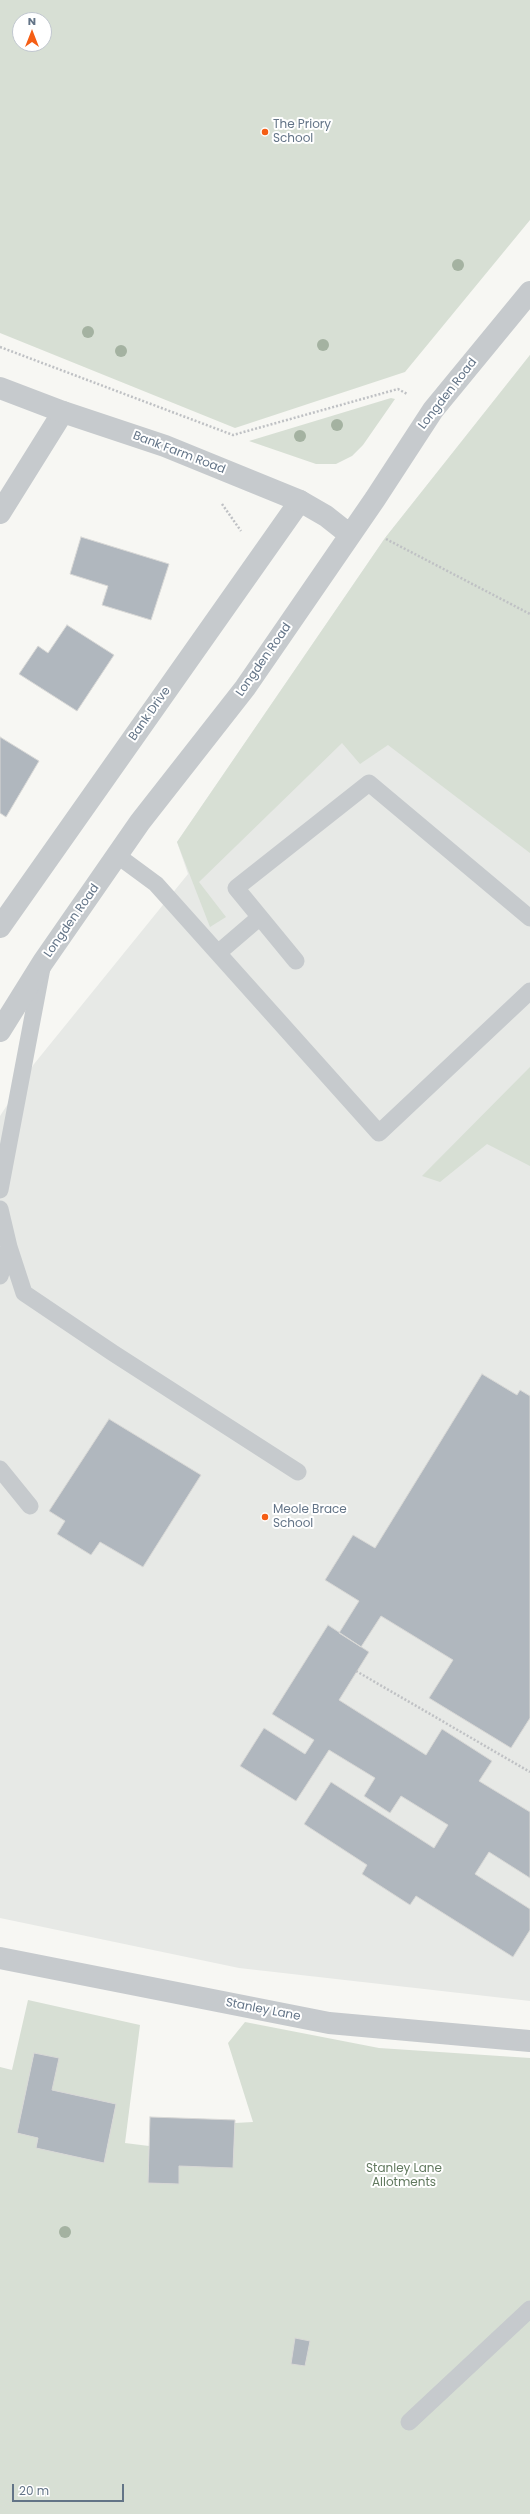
<!DOCTYPE html>
<html>
<head>
<meta charset="utf-8">
<style>
  body { margin:0 }
  #map { position:relative; width:530px; height:2514px; overflow:hidden; background:#f7f7f3; font-family:Poppins,sans-serif }
  canvas { display:block }
  .north { position:absolute; left:12px; top:12px; width:40px; height:40px; box-sizing:border-box; background:#fff; border:1px solid #c1c7cf; border-radius:50%; rotate:0deg; font-size:11px; font-weight:700; line-height:16px; text-align:center; color:#637487 }
  .north::after { content:''; display:block; margin:auto; width:14px; height:18px; background:#f55e15; clip-path:polygon(50% 0,100% 100%,50% 72%,0 100%) }
  .scale { position:absolute; left:12px; top:2484px; width:112px; height:18px; box-sizing:border-box; border:2px solid #637487; border-top:0; padding-left:5px; font-size:12px; line-height:14px; white-space:nowrap; color:#637487; -webkit-text-stroke:3px #fff; paint-order:stroke }
</style>
</head>
<body>
<div id="map">
<canvas width="530" height="2514"></canvas>
<div class="north">N</div>
<div class="scale">20 m</div>
</div>
<script>
const context = document.querySelector('canvas').getContext('2d');
context.lineJoin = 'round';
function fillPath(path, color) {
  context.fillStyle = color;
  context.fill(path, 'evenodd');
}
function toPath(rows) {
  const path = new Path2D();
  for (const r of rows) {
    path.moveTo(r[0], r[1]);
    for (let i = 2; i < r.length; i += 2) path.lineTo(r[i], r[i + 1]);
  }
  return path;
}
function strokePath(path, color, width, dash) {
  context.strokeStyle = color;
  context.lineWidth = width;
  context.lineCap = dash ? 'butt' : 'round';
  context.setLineDash(dash || []);
  context.stroke(path);
}
function write(font, color, halo, rows, align = 'center') {
  context.font = font + ' Poppins,sans-serif';
  context.lineWidth = 4;
  context.setLineDash([]);
  context.textBaseline = 'middle';
  context.strokeStyle = halo;
  context.fillStyle = color;
  for (const [text, x, y, turn = 0] of rows) {
    context.save();
    context.translate(x, y);
    context.rotate((+turn || 0) * Math.PI / 180);
    context.textAlign = isNaN(turn) ? turn : align;
    if (halo) context.strokeText(text, 0, 0);
    context.fillText(text, 0, 0);
    context.restore();
  }
}
const built = toPath([
  [530,355,530,2001,239,1968,0,1918,0,1116,34,1064,188,874,177,842,385,538]
]);
const green = toPath([
  [0,0,530,0,530,220,405,372,235,428,0,333],
  [20,20,44,20,44,44,20,44],
  [530,355,530,853,388,745,360,764,342,743,199,882,226,917,210,927,177,842,385,538],
  [391,398,395,399,363,445,352,456,336,464,316,464,249,441],
  [530,1067,530,1166,487,1144,440,1182,422,1176],
  [28,2000,140,2025,125,2143,149,2146,148,2183,179,2184,179,2166,233,2167,235,2123,253,2122,228,2043,245,2022,379,2048,530,2058,530,2514,0,2514,0,2067,12,2070],
  [34,2053,52,2090,116,2104,104,2163,36,2148,38,2138,17,2133]
]);
const building = toPath([
  [81,537,169,564,151,620,102,605,108,586,70,574,81,537],
  [67,625,114,655,77,711,19,674,38,646,48,653,67,625],
  [0,737,39,761,6,817,0,813,0,737],
  [482,1374,517,1395,520,1390,530,1396,530,1718,511,1748,429,1698,453,1660,381,1616,361,1647,339,1633,359,1601,325,1580,353,1535,375,1548,482,1374],
  [109,1419,201,1475,143,1567,100,1542,91,1555,57,1534,65,1521,49,1511,109,1419],
  [328,1625,369,1652,339,1700,426,1755,442,1729,492,1761,479,1781,530,1812,530,1878,489,1852,475,1874,530,1909,530,1930,513,1957,416,1896,410,1905,362,1874,367,1865,304,1824,331,1782,434,1848,448,1825,401,1796,390,1813,364,1796,375,1778,329,1750,296,1801,240,1766,264,1728,305,1754,314,1740,272,1714,328,1625],
  [34,2053,59,2058,52,2090,116,2104,104,2163,36,2148,38,2138,17,2133,34,2053],
  [150,2117,235,2120,233,2168,179,2166,179,2184,148,2183,150,2117],
  [295,2338,310,2341,305,2366,291,2364,295,2338]
]);
const path = toPath([
  [0,347,233,435,398,389,407,394],
  [222,504,241,531],
  [386,539,530,614],
  [356,1671,530,1772]
]);
const service = toPath([
  [118,856,156,884,379,1133,530,991],
  [218,953,260,917],
  [296,961,236,888,369,783,530,918],
  [0,1190,42,968],
  [0,1209,9,1247,24,1293,113,1353,298,1472],
  [0,1276,9,1247],
  [0,1469,30,1506],
  [409,2422,530,2309]
]);
const minor = toPath([
  [0,513,63,412],
  [0,927,300,501],
  [0,1958,329,2023,530,2041]
]);
const tertiary = toPath([
  [0,388,63,412,165,446,300,501,326,516,350,535],
  [0,1031,43,962,140,822,245,688,375,499,433,410,530,292]
]);
const trees = [
  [458,265],
  [88,332],
  [323,345],
  [121,351],
  [337,425],
  [300,436],
  [65,2232]
];
const markers = [
  [265,132,4,"#f55e15"],
  [265,1517,4,"#f55e15"]
];
const poiNames = [
  ["The Priory",273,125],
  ["School",273,139],
  ["Meole Brace",273,1510],
  ["School",273,1524]
];
const streetNames = [
  ["Longden Road",448,394,-52],
  ["Bank Farm Road",179,453,21],
  ["Longden Road",264,660,-55],
  ["Bank Drive",150,714,-55],
  ["Longden Road",72,921,-55],
  ["Stanley Lane",263,2010,11]
];
const parkNames = [
  ["Stanley Lane",404,2169],
  ["Allotments",404,2183]
];
fillPath(built, '#e7e9e6');
fillPath(green, '#d7dfd4');
fillPath(building, '#b0b7be');
strokePath(building, '#d8d8d6', 1);
strokePath(path, '#bfc1c4', 2.5, [2, 2]);
strokePath(service, '#c6cacd', 17);
strokePath(minor, '#c6cacd', 22);
strokePath(tertiary, '#c6cacd', 22);
context.fillStyle = '#a4b2a1';
for (const [x, y] of trees) {
  context.beginPath();
  context.arc(x, y, 6, 0, 2 * Math.PI);
  context.fill();
}
for (const [x, y, r, color] of markers) {
  const dot = new Path2D();
  dot.arc(x, y, r, 0, 2 * Math.PI);
  context.fillStyle = color;
  context.fill(dot);
  strokePath(dot, '#fff', 1.5);
}
write('12px', '#637487', '#fff', poiNames, 'left');
write('12px', '#637487', '#fff', streetNames);
write('12px', '#61795e', '#fff', parkNames);
</script>
</body>
</html>
